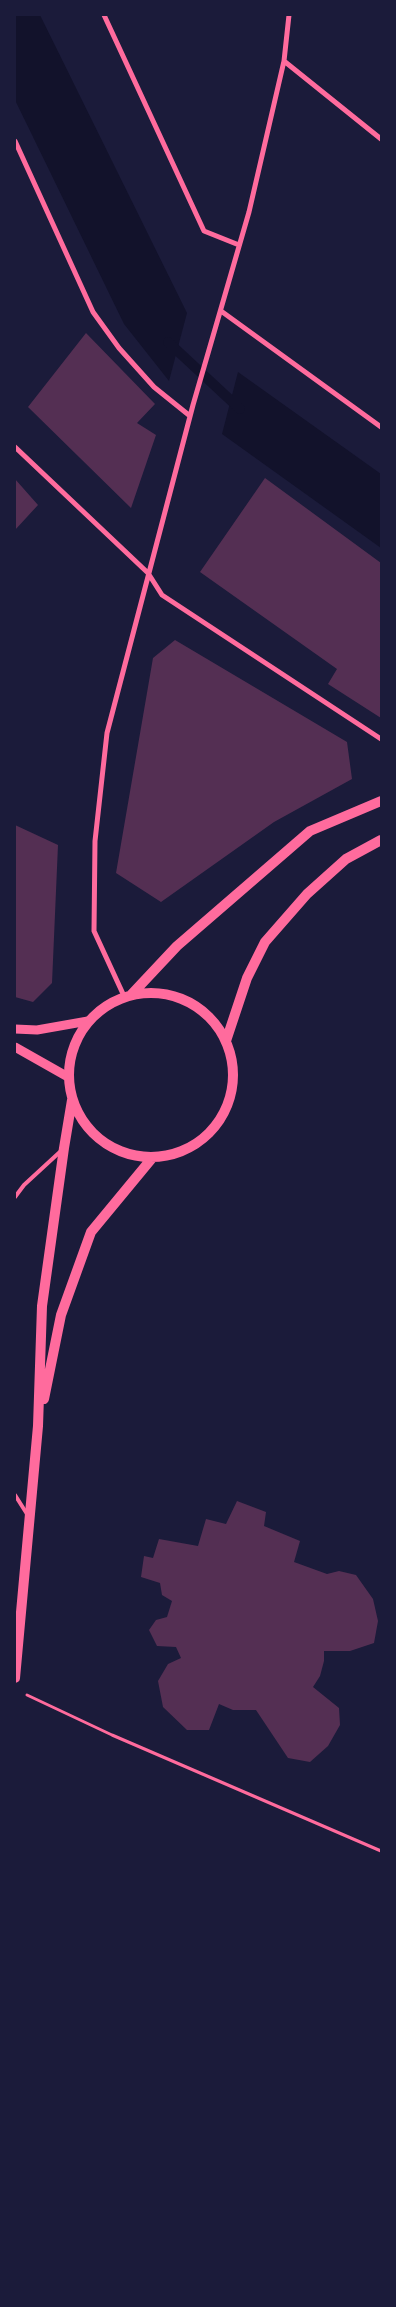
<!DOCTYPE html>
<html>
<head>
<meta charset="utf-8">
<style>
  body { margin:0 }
  #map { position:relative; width:396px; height:2307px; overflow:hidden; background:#1b1b3a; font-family:Figtree,sans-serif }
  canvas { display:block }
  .frame { position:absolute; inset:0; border:16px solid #1b1b3a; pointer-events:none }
</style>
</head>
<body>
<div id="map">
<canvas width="396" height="2307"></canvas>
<div class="frame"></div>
</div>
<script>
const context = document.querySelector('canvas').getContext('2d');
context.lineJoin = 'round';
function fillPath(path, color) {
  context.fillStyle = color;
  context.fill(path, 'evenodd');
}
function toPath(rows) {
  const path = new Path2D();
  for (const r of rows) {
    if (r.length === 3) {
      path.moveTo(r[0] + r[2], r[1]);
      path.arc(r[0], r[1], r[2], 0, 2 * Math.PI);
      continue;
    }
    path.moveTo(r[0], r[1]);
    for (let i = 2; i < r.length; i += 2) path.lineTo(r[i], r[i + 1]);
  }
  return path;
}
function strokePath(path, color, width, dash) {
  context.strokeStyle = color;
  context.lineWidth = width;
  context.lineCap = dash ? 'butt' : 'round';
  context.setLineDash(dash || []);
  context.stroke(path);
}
const water = toPath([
  [15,15,40,15,187,313,169,381,124,324,15,100],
  [238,372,381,474,381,548,222,434]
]);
const stream = toPath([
  [168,342,240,409]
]);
const building = toPath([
  [86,333,155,404,137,423,156,435,131,508,28,407],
  [265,478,381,563,381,718,328,684,337,669,200,572],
  [15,479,38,505,15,530],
  [175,640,347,742,352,779,274,822,161,902,116,873,153,658],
  [15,825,58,845,52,983,33,1002,15,997],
  [237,1501,266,1512,264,1526,300,1541,294,1562,327,1574,339,1571,356,1575,373,1599,378,1621,374,1643,350,1651,324,1651,324,1661,320,1676,313,1687,339,1708,340,1725,328,1746,310,1762,288,1758,256,1710,233,1710,219,1704,209,1730,187,1730,163,1707,158,1681,168,1664,181,1658,176,1647,157,1646,149,1630,156,1620,167,1617,172,1601,162,1595,160,1583,141,1577,144,1556,153,1558,159,1539,198,1546,206,1519,226,1524]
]);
const path = toPath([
  [27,1695,112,1735,381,1851]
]);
const service = toPath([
  [15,1197,24,1185,62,1150],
  [15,1495,27,1514]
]);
const minor = toPath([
  [104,15,204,231,239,245],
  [284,61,381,139],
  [15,141,93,312,119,348,154,387,190,416],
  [221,311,381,427],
  [15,447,148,573,162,595,381,739],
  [124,996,94,931,95,841,107,733,193,405,249,212,284,61,289,15]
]);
const tertiary = toPath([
  [15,1029,37,1030,88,1021],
  [15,1047,68,1077]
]);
const secondary = toPath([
  [151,1075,82],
  [131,995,177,946,310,831,381,801],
  [226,1041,247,978,265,942,307,894,346,859,381,840],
  [44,1399,61,1315,91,1232,153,1157],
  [15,1678,38,1426,42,1306,64,1148,72,1100]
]);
fillPath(water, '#12122b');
strokePath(stream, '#12122b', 10);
fillPath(building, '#542f53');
strokePath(path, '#ff6b9d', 3);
strokePath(service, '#ff6b9d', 4);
strokePath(minor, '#ff6b9d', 5);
strokePath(tertiary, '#ff6b9d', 9);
strokePath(secondary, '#ff6b9d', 10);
</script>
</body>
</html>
